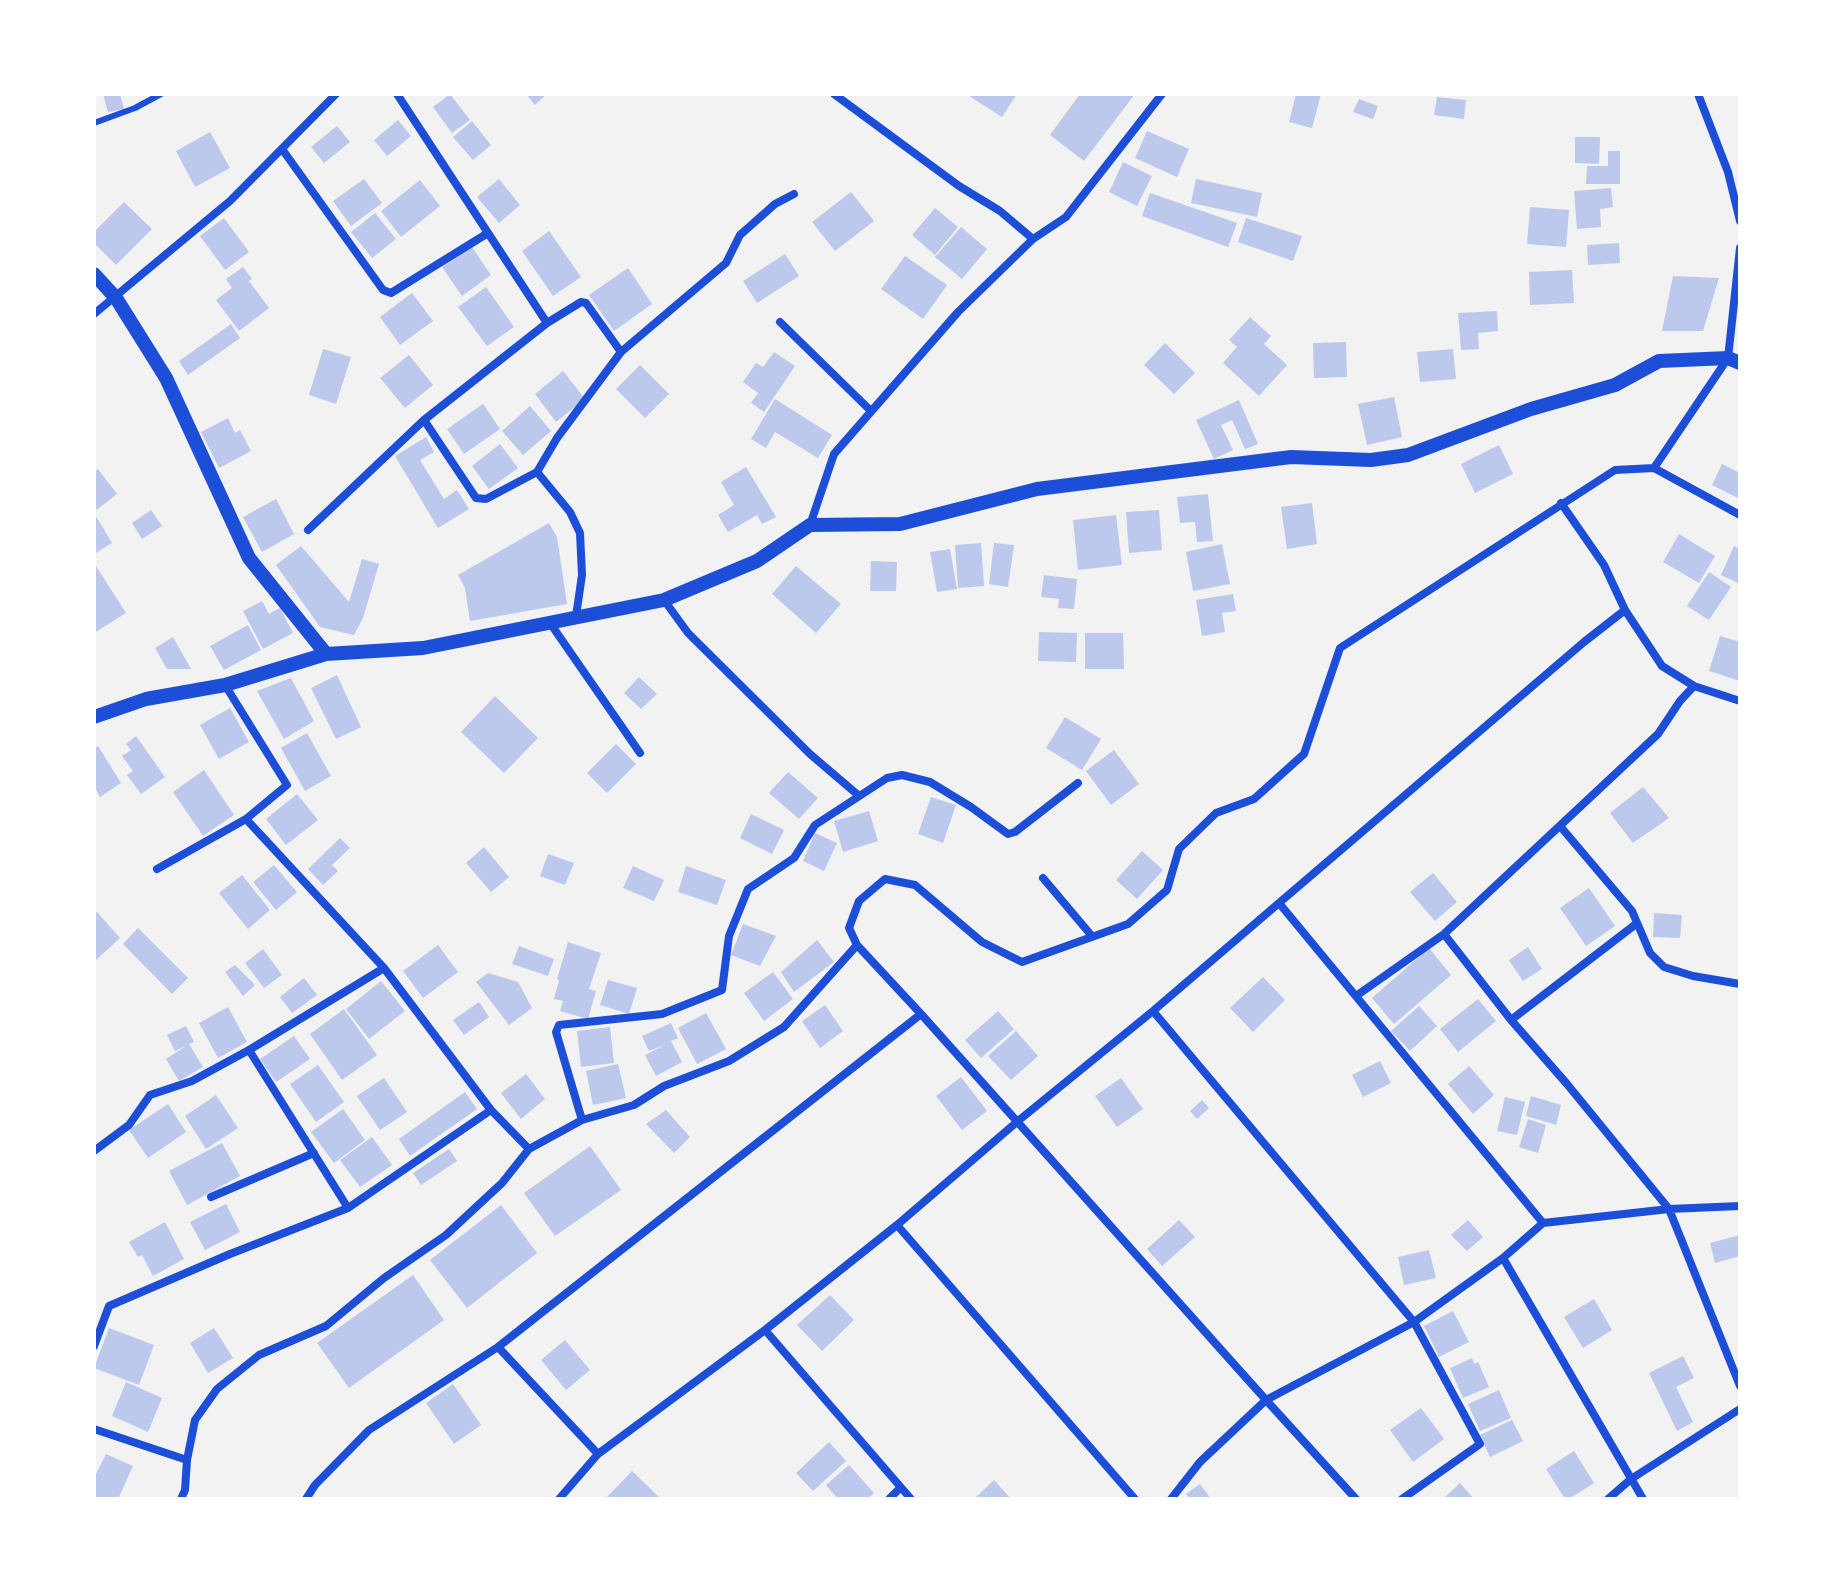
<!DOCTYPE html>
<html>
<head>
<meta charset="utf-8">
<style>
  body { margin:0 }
  #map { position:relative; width:1834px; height:1593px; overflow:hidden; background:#f2f2f2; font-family:"Public Sans",sans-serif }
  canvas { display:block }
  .frame { position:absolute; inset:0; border:96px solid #fff; pointer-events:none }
</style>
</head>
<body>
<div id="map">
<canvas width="1834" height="1593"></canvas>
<div class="frame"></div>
</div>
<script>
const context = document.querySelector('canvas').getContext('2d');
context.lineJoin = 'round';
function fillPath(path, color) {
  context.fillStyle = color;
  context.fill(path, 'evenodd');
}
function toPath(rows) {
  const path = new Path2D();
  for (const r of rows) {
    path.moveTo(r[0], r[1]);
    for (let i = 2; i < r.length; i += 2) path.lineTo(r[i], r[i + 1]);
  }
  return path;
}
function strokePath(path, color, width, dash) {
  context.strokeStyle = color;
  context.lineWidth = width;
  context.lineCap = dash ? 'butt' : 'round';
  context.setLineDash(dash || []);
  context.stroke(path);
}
const building = toPath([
  [103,94,120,94,124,109,108,112],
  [450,94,470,120,452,133,433,107],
  [526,94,547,94,535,105],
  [966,94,1017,94,1002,117],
  [1080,94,1135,94,1084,161,1050,135],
  [1296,94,1321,94,1312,128,1289,122],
  [1437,97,1466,100,1464,119,1434,115],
  [1359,99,1378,106,1373,119,1353,112],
  [398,120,411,136,387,156,374,140],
  [472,121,491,145,473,160,453,137],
  [337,126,350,142,324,163,311,147],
  [1147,131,1189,149,1177,177,1135,158],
  [210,132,230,168,195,187,176,151],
  [1575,137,1600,137,1599,164,1575,163],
  [1608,151,1620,151,1620,184,1586,184,1587,166,1608,166],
  [1123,162,1152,176,1137,206,1109,192],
  [364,179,382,203,351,226,333,201],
  [499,179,520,205,499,223,477,197],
  [1196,179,1262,193,1257,217,1191,203],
  [420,180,440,206,401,237,381,211],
  [1611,188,1613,207,1600,209,1601,227,1577,229,1574,191],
  [851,192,874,221,835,251,812,222],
  [1150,193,1237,223,1228,247,1142,216],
  [124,202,152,229,116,265,94,243,94,232],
  [1530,207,1569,210,1566,247,1527,244],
  [935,208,958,227,935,255,912,235],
  [375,213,396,239,372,258,351,232],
  [224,218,249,252,225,270,200,236],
  [1246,218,1302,236,1293,261,1238,242],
  [961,227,987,249,962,279,935,257],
  [549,231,581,277,553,296,522,251],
  [1619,243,1620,263,1588,265,1587,245],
  [472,247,491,275,462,296,442,267],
  [785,254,799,276,757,303,743,281],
  [905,256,947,285,923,319,881,289],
  [243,267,252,279,249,281,269,308,239,331,216,300,232,288,226,279],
  [628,268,652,304,614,331,589,295],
  [1572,270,1574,303,1530,305,1529,272],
  [1673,276,1719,278,1703,331,1662,331],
  [486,287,514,327,487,346,458,307],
  [412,293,433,321,400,345,380,317],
  [1497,311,1498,331,1478,333,1479,349,1461,350,1458,313],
  [1250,317,1271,336,1264,344,1287,365,1259,396,1223,363,1237,347,1229,340],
  [231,324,240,338,188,375,179,361],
  [1346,342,1347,377,1314,378,1313,343],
  [1165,343,1195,373,1174,394,1144,365],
  [323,349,351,357,336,404,309,395],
  [1453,349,1456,379,1420,382,1417,352],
  [774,352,795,366,764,412,751,403,758,393,743,382,756,363,763,367],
  [409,355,433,385,405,408,380,378],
  [640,365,669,394,645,418,616,389],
  [563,371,585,399,556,422,535,394],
  [1394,397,1402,437,1367,445,1358,404],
  [775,399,832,435,818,458,775,432,766,448,751,439],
  [1239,400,1258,444,1245,449,1232,420,1221,425,1233,450,1214,459,1196,420],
  [483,404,500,429,464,454,447,429],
  [530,406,551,431,523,455,502,431],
  [228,418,235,433,240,430,251,451,219,468,201,432],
  [426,437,434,452,420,460,444,499,457,490,469,509,438,528,395,456],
  [500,444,518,468,489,489,472,466],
  [1499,445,1513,474,1475,493,1461,464],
  [1722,464,1740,473,1740,499,1712,485],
  [746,467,776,517,762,524,757,515,728,532,718,515,734,505,721,482],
  [98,469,117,494,94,512,94,472],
  [1208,494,1213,541,1197,542,1195,522,1180,523,1177,497],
  [276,499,294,534,262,552,243,517],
  [1312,503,1317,544,1287,549,1281,507],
  [151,510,162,526,142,539,132,523],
  [1159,510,1162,550,1129,553,1126,512],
  [94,513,112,543,94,554],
  [1116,515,1122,565,1078,570,1073,520],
  [549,523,557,537,567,604,470,621,465,588,458,575],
  [1679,534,1715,556,1699,583,1663,562],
  [981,543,984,586,958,588,955,545],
  [994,543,1014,545,1008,587,989,584],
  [1222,544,1230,584,1193,591,1186,552],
  [301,546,349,602,362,559,379,564,363,618,354,635,320,627,276,565],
  [1734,546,1740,549,1740,584,1721,575],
  [950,549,957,589,937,592,930,552],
  [871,561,897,562,896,591,870,591],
  [94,563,126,613,94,633],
  [796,566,841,604,816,633,772,594],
  [1709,572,1731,587,1709,620,1687,606],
  [1044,575,1077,579,1074,609,1058,608,1059,599,1041,597],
  [1233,594,1236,611,1222,613,1225,632,1202,636,1196,600],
  [262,601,269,614,280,608,293,633,263,649,243,611],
  [248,625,261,650,224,670,210,646],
  [1039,632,1077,633,1076,662,1038,661],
  [1085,633,1123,633,1124,669,1085,669],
  [1720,636,1740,642,1740,681,1709,671],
  [173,637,191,669,167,669,155,648],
  [337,675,361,727,336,739,311,688],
  [639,677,657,694,641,709,624,693],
  [291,678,314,721,284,739,257,691],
  [495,696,538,738,504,773,461,732],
  [230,708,249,742,219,759,200,725],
  [1065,717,1101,739,1082,770,1046,748],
  [307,733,331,776,305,791,281,748],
  [136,736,165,777,141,794,127,775,133,771,122,756,131,750,126,744],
  [616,744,636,764,607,793,587,773],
  [98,746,121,783,100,797,94,786,94,749],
  [1114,750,1139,784,1111,805,1086,771],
  [204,770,234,815,203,836,173,792],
  [788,772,818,798,799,819,769,793],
  [1643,787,1669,818,1633,843,1610,813],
  [297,794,318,820,286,845,266,819],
  [931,797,956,805,943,843,918,834],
  [869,811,878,841,843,852,834,821],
  [751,814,784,830,772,854,740,838],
  [815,833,837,843,824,871,803,861],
  [340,838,350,848,332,865,338,871,323,885,308,869],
  [484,847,509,877,491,892,466,863],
  [1142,851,1163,870,1137,899,1116,880],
  [548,854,574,863,565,885,540,876],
  [274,865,297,892,276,910,253,882],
  [633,866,664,880,654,901,623,888],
  [686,866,726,880,717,905,678,892],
  [1433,873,1457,902,1435,921,1410,892],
  [242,875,270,910,248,929,219,893],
  [1589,888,1615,926,1586,946,1560,908],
  [97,912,120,938,94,962,94,914],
  [1654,913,1682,915,1680,938,1653,937],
  [743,924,776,936,760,966,731,955],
  [138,928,188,978,172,994,123,944],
  [817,940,834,962,794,992,781,972],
  [568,942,601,953,589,989,596,991,588,1019,560,1011,563,1001,554,999,559,980,557,979],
  [438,945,458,972,423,998,403,971],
  [519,946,554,959,548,976,512,964],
  [1528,947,1542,969,1523,981,1509,960],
  [1429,948,1451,975,1394,1024,1372,998],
  [263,949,282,975,264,988,245,963],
  [235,965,255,985,243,996,225,972],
  [773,972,793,999,764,1021,744,993],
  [488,973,518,982,532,1008,509,1025,476,982],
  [1263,977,1285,1000,1253,1032,1230,1008],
  [304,978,317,995,292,1013,280,997],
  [608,980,637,988,629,1014,600,1005],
  [381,981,405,1011,369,1039,346,1009],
  [1478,999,1496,1021,1458,1052,1440,1029],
  [479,1002,489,1017,464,1035,453,1020],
  [825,1005,843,1031,820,1048,802,1021],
  [1419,1006,1437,1026,1410,1051,1391,1031],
  [228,1007,247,1042,218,1058,199,1023],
  [344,1009,377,1055,342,1080,310,1034],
  [998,1011,1014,1029,981,1058,965,1040],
  [706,1013,726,1049,697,1064,678,1028],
  [671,1023,678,1038,671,1041,682,1062,656,1076,645,1055,665,1045,649,1051,642,1036],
  [186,1026,194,1042,189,1044,203,1067,179,1081,166,1059,186,1046,175,1051,167,1035],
  [610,1027,614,1063,581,1067,577,1031],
  [1016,1031,1038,1056,1011,1080,988,1056],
  [294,1036,310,1059,276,1082,260,1059],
  [1380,1061,1391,1083,1363,1097,1352,1075],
  [618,1064,626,1098,593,1105,586,1071],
  [318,1065,344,1102,316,1122,290,1084],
  [1469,1066,1494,1095,1473,1114,1448,1084],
  [526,1074,545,1099,521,1119,501,1093],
  [961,1077,987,1111,962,1130,936,1096],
  [384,1078,407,1112,380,1130,357,1096],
  [1121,1078,1143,1109,1117,1127,1095,1096],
  [465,1092,477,1109,410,1156,399,1139],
  [216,1095,238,1128,206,1149,185,1116],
  [1531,1096,1561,1105,1556,1125,1526,1116],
  [1505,1097,1525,1102,1517,1135,1497,1131],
  [1202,1100,1209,1108,1197,1119,1190,1111],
  [168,1104,186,1132,148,1158,129,1130],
  [343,1109,365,1140,334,1163,311,1132],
  [666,1110,690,1137,674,1153,646,1124],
  [1528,1119,1546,1125,1538,1153,1519,1147],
  [372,1137,392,1165,360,1187,340,1160],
  [222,1143,240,1176,187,1205,169,1171],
  [590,1146,621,1190,555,1236,524,1193],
  [449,1149,457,1161,421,1185,413,1173],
  [226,1204,240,1232,205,1250,190,1222],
  [501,1205,537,1253,467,1308,430,1260],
  [1179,1220,1195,1237,1162,1266,1147,1249],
  [1468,1220,1483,1237,1467,1251,1451,1235],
  [165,1222,184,1259,153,1276,142,1255,138,1257,129,1242],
  [1740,1235,1740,1256,1715,1263,1710,1243],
  [1429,1250,1436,1278,1404,1285,1398,1257],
  [413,1275,444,1320,349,1388,317,1343],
  [830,1295,854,1320,822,1351,797,1325],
  [1594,1299,1612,1330,1583,1348,1564,1317],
  [1453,1311,1469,1342,1439,1357,1424,1326],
  [109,1328,154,1345,139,1385,94,1368],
  [214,1328,233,1358,208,1373,190,1343],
  [565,1340,590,1370,566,1390,541,1360],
  [1683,1356,1694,1378,1676,1387,1693,1422,1677,1431,1649,1373],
  [1472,1358,1474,1364,1478,1362,1489,1387,1463,1398,1450,1368],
  [126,1382,162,1398,148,1432,112,1416],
  [453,1384,481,1425,454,1444,426,1403],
  [1499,1390,1511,1418,1480,1431,1468,1404],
  [1421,1408,1444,1439,1413,1462,1390,1430],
  [1512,1420,1523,1441,1490,1457,1480,1435],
  [829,1442,846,1461,813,1491,796,1473],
  [1574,1451,1594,1483,1569,1499,1565,1499,1546,1469],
  [106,1454,133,1466,118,1499,94,1499,94,1478],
  [849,1465,874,1493,867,1499,838,1499,826,1485],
  [632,1471,661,1499,605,1499],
  [994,1480,1011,1499,974,1499],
  [1460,1483,1474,1499,1443,1499],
  [1200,1484,1211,1499,1190,1499,1186,1494]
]);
const service = toPath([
  [94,123,135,108,161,94]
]);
const minor = toPath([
  [397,94,547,323],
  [834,94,959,186,1000,211,1033,239],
  [1698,94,1728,172,1740,221],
  [282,149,383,290,391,293,488,233],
  [1740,248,1728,358,1654,468,1740,515],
  [94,314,230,201,336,94],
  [780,322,871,411],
  [424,420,476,498,486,499,537,472,557,438,621,352,726,263,740,235,775,204,794,194],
  [537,472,570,512,580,533,582,575,576,616],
  [1561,503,1604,565,1625,610,1662,666,1694,686,1740,701],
  [810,525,834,454,958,312,1033,239,1066,217,1162,94],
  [308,530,424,420,547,323,581,302,586,303,621,352],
  [664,600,688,633,810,754,858,795],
  [550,623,640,753],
  [1560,826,1632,911,1650,953,1664,967,1693,976,1740,984],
  [157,869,246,819],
  [1043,878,1091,935],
  [1279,903,1584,642,1625,610],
  [1444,934,1511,1020,1567,1084,1669,1209,1740,1386],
  [384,968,491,1110,529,1149],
  [1356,996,1444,934,1658,734,1680,701,1694,686],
  [1153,1011,1279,903,1543,1223],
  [921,1014,857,945,849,928,859,901,885,879,915,885,982,942,1022,962,1128,924,1167,890,1179,849,1216,813,1254,799,1304,754,1340,648,1615,470,1654,468],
  [1511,1020,1636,924],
  [249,1050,348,1208,491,1110],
  [582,1120,634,1105,664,1086,729,1061,784,1027,857,945],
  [94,1151,129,1125,150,1095,192,1081,249,1050,384,968,246,819,287,785,225,685],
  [211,1197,314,1153],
  [897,1225,1135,1499],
  [1503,1258,1643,1499],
  [765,1330,911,1499],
  [94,1346,109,1306,230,1254,348,1208],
  [498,1347,598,1454],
  [94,1429,187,1460],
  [181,1499,185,1490,187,1460,195,1420,217,1389,259,1355,326,1326,384,1278,446,1235,502,1183,529,1149,582,1120,556,1032,559,1025,662,1014,722,990,729,936,748,889,794,858,815,825,887,778,902,775,930,782,971,807,1008,834,1015,832,1078,783],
  [306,1499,315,1485,369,1430,498,1347,921,1014,1266,1400,1414,1322,1503,1258,1543,1223,1669,1209,1740,1206],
  [559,1499,598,1454,765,1330,897,1225,1018,1121,1153,1011,1414,1322,1480,1444,1402,1499],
  [889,1499,900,1488],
  [1171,1499,1200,1462,1266,1400,1356,1499],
  [1608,1499,1631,1479,1740,1409]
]);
const tertiary = toPath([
  [94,274,116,298,166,378,249,558,326,654],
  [94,717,146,699,225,685,326,654,423,648,664,600,757,561,810,525,900,524,1037,489,1291,457,1371,460,1408,455,1531,409,1615,385,1659,361,1728,358,1740,363]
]);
fillPath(building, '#bdc9ec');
strokePath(service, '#1d4ed8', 6);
strokePath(minor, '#1d4ed8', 8);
strokePath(tertiary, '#1d4ed8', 14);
</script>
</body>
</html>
